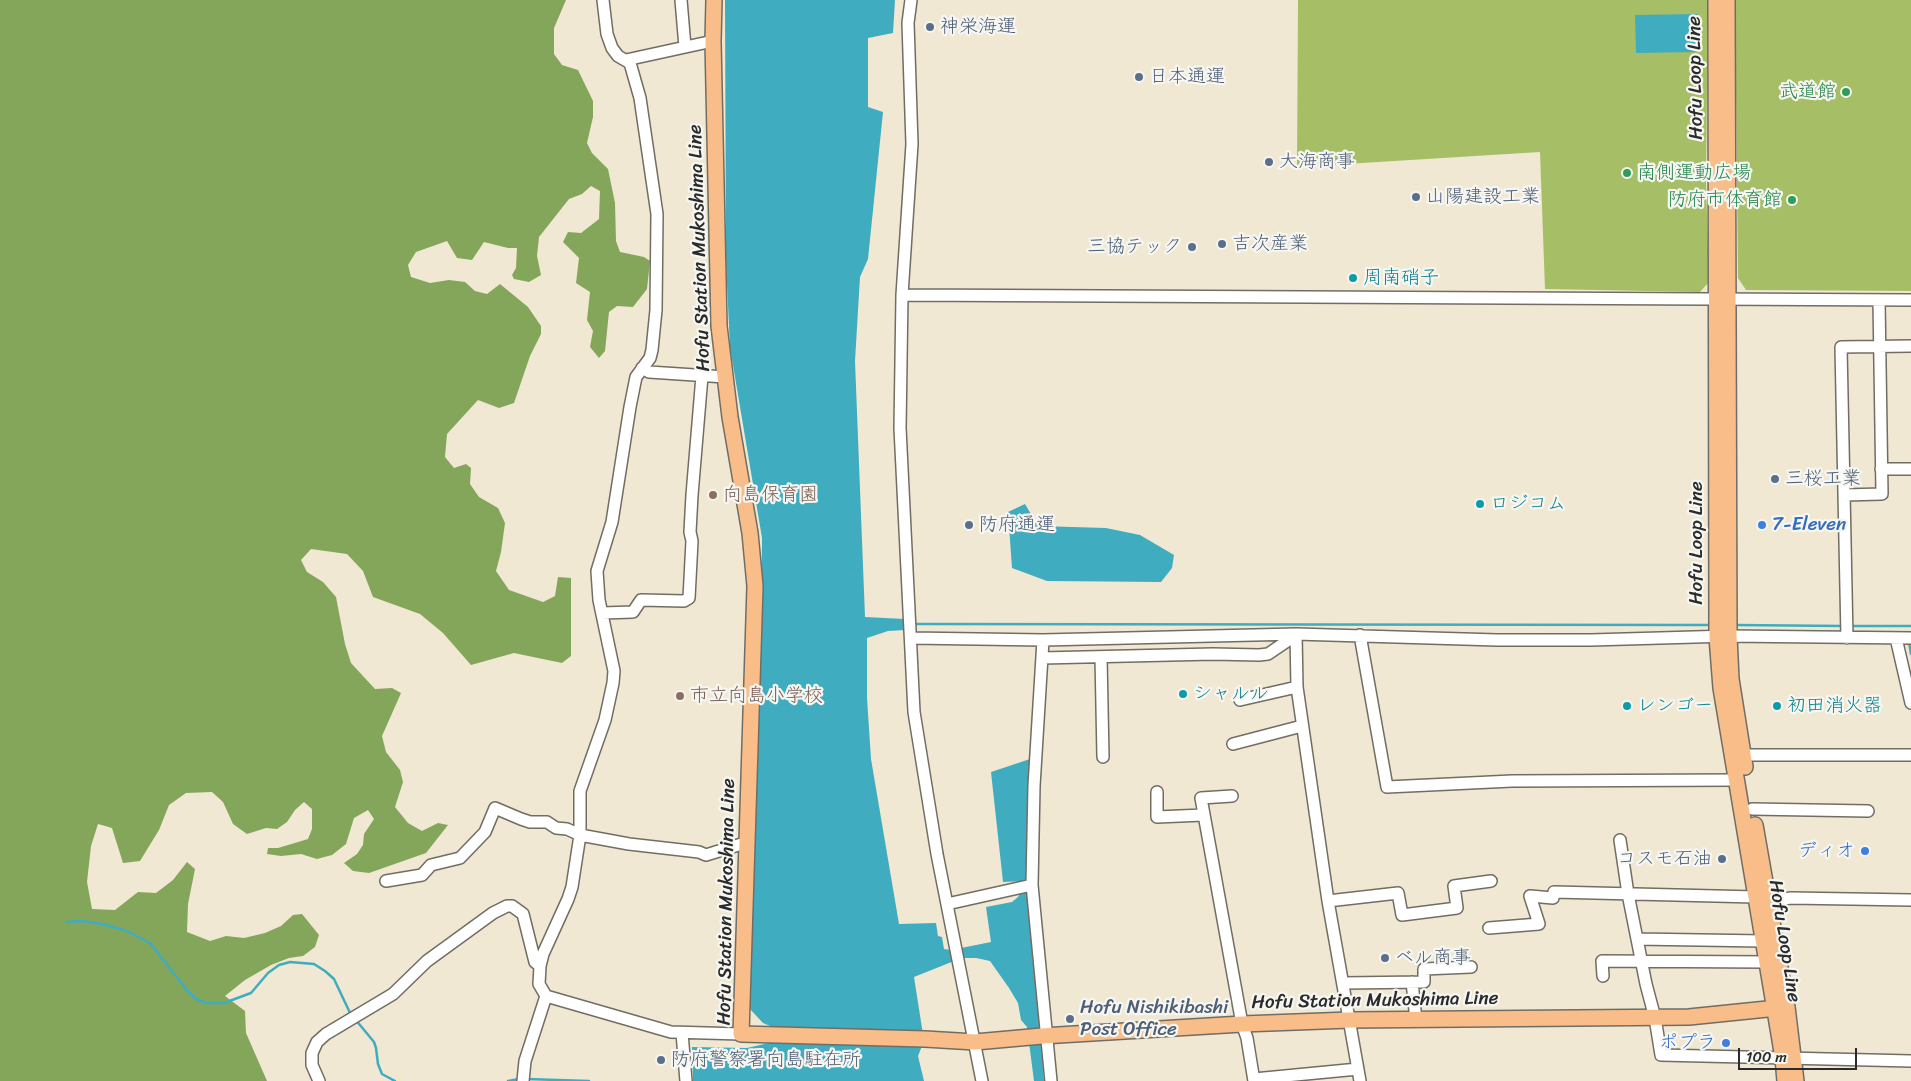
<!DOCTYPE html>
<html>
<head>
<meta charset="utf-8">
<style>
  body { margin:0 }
  #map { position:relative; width:1911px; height:1081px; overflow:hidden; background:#f0e8d2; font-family:Sriracha,sans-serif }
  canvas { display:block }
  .scale { position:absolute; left:1738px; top:1048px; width:119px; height:22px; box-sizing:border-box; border:2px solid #2b2b2b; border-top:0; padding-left:6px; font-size:15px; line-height:18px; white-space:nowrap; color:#2b2b2b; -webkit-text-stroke:4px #f6f6f2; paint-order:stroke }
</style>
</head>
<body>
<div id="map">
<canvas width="1911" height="1081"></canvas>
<div class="scale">100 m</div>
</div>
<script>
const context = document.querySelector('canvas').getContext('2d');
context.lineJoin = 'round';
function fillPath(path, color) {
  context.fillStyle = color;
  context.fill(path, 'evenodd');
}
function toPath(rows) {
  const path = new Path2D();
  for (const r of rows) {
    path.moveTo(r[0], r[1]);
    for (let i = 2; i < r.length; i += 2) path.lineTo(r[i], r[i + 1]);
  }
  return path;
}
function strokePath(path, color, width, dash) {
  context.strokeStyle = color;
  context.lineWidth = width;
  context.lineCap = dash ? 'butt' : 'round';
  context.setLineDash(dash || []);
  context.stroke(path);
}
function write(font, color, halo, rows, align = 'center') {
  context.font = font + ' Sriracha,"Klee One",sans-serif';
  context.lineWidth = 4.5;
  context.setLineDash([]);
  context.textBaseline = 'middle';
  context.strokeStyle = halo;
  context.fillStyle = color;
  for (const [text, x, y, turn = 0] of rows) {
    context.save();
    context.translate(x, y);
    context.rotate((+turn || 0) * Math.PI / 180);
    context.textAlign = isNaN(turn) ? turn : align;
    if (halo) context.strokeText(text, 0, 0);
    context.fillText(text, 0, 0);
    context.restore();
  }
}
const green = toPath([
  [1298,0,1708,0,1706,182,1709,282,1700,292,1545,289,1540,152,1297,167],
  [1735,0,1911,0,1911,291,1746,290,1738,278]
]);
const forest = toPath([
  [0,0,566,0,554,28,554,54,562,65,578,70,593,101,593,117,587,143,592,153,608,169,615,203,616,241,620,252,644,257,650,261,647,289,633,307,617,306,609,312,605,351,599,358,590,347,593,331,587,320,590,292,576,283,579,258,563,242,568,232,581,233,599,219,600,191,591,186,582,194,569,199,539,237,537,256,541,275,529,282,514,279,512,275,516,268,517,248,508,248,484,242,472,260,457,258,447,241,416,252,408,265,411,277,430,283,449,280,465,282,475,291,487,294,500,284,528,307,541,326,541,334,530,356,514,403,499,408,478,400,447,434,445,457,454,468,466,464,471,468,470,484,479,497,498,508,505,523,501,552,496,571,509,590,543,602,555,596,558,577,571,578,571,656,562,663,514,653,471,665,443,633,420,614,373,597,363,571,347,554,311,549,301,560,307,572,323,582,336,597,345,644,351,663,375,689,392,688,401,693,382,736,386,752,400,770,403,782,395,807,408,823,422,831,438,823,448,825,426,853,369,873,353,871,344,863,357,854,363,845,364,834,374,819,368,810,354,818,346,844,332,855,317,859,301,854,281,856,267,854,268,848,278,848,308,839,312,829,312,809,304,802,295,810,287,822,277,829,266,828,247,834,233,824,223,802,212,792,186,793,169,805,159,830,140,861,123,863,112,828,98,824,91,846,87,882,92,909,115,910,138,892,156,893,173,880,187,862,195,869,188,904,187,932,210,941,226,936,244,938,265,933,281,926,293,915,302,914,319,935,315,947,303,956,289,958,271,965,245,980,225,996,245,1011,246,1033,267,1081,0,1081]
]);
const water = toPath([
  [725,0,895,0,893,33,868,38,868,107,883,112,868,259,860,277,855,361,865,617,905,619,906,630,888,631,867,638,867,698,871,759,899,924,936,923,938,936,942,937,944,949,951,950,954,961,914,977,924,1041,918,1056,924,1081,693,1081,692,1047,747,1048,773,1042,775,1028,763,1023,749,1008,761,632,762,538,730,347,726,262],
  [1698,14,1699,52,1636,53,1635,15],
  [1025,504,1038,526,1106,528,1140,535,1174,555,1172,568,1161,582,1047,581,1012,568,1008,512],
  [1030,759,1026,881,1003,882,991,772],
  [1027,890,1033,947,1044,1081,1034,1081,1027,1027,1021,1020,1018,1003,1009,988,990,961,976,958,963,958,961,948,991,942,986,907,1012,902,1018,897,1021,891]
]);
const stream = toPath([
  [914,624,1711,625],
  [1734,625,1844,626],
  [1849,626,1911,626],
  [1909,642,1911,654],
  [67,922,81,921,102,924,127,931,150,943,186,989,196,999,206,1003,224,1003,251,993,268,973,279,965,290,962,314,964,325,971,334,979,351,1015],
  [355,1019,374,1042,376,1048,378,1064,382,1074,395,1081],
  [527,1079,589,1081],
  [508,1081,519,1079]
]);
const minor = toPath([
  [681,0,685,47],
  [911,0,908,23,912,144,902,295,900,428,914,712,937,854,982,1081],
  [626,60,713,41],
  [902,295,1911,300],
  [642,368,649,372,725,377],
  [1881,469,1911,469],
  [1844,495,1882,494,1879,300],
  [602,613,633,612,641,600,684,601,689,598,692,541,690,532,692,495,702,376],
  [1296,634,1297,687,1328,901,1360,1081],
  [1360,635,1387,787,1512,781,1737,780],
  [911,638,1043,640,1296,634,1497,640,1591,640,1729,636,1911,638],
  [1847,638,1841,347,1911,346],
  [1896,638,1911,703],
  [1043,640,1034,786,1032,885,1051,1081],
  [1101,657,1103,757],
  [1042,658,1213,654,1259,655,1268,654,1296,635],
  [1240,700,1297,687],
  [1233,744,1302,726],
  [1743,755,1911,755],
  [1157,792,1157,817,1203,815],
  [1232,796,1201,798,1242,1024,1247,1038,1254,1081],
  [1752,809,1868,811],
  [1620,840,1628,894,1646,984,1655,1018,1661,1055,1911,1061],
  [386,881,422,875,431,865,460,858,485,832,495,808,521,819,530,822,547,822,556,828,567,829,580,835,629,844,699,852,706,855,748,842],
  [1328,901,1398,893,1402,915,1457,908,1454,886,1491,881],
  [1768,901,1791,898,1911,900],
  [947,904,1032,885],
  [1489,928,1539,924,1530,896,1553,898,1554,892,1756,897],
  [1637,939,1763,941],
  [1603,976,1602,961,1767,962],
  [1412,982,1416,1020],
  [1343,983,1424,982,1424,969,1471,967],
  [546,996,671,1032,741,1034],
  [682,1033,686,1081],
  [1254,1079,1358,1069],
  [319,1081,312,1065,312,1053,317,1042,326,1034,393,994,427,961,493,913,507,906,512,906,523,914,535,962,540,966],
  [523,1081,525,1061,546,996,539,984,540,966,543,954,568,899,572,887,580,835,580,791,605,720,613,683,614,671,599,600,597,571,612,522,630,407,636,377,650,358,652,350,656,310,657,214,640,98,630,63,618,56,612,48,607,34,603,0]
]);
const major = toPath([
  [714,0,713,41,719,326,730,417,750,533,755,586,741,1034,925,1039,975,1042,1042,1036,1242,1024,1350,1020,1689,1017,1787,1007],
  [1716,0,1717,637,1721,688,1783,1058,1785,1081],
  [1727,0,1729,636,1731,679,1745,767],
  [1755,825,1787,1007,1796,1081]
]);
const markers = [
  [930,27,5,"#5c6f8a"],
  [1139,77,5,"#5c6f8a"],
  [1846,92,5,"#2e9e5b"],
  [1269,162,5,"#5c6f8a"],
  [1627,173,5,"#2e9e5b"],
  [1416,197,5,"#5c6f8a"],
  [1792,200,5,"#2e9e5b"],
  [1222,244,5,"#5c6f8a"],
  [1192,247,5,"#5c6f8a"],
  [1353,278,5,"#0f9aa8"],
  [1775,479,5,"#5c6f8a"],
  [713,495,5,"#8d6e63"],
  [1480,504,5,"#0f9aa8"],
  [969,525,5,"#5c6f8a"],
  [1762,525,5,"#3f7fe0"],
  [1183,694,5,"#0f9aa8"],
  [680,696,5,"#8d6e63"],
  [1627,706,5,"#0f9aa8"],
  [1777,706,5,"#0f9aa8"],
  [1865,851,5,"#3f7fe0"],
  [1722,859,5,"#5c6f8a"],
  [1385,958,5,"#5c6f8a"],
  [1070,1019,5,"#5c6f8a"],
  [1726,1043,5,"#3f7fe0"],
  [661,1060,5,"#5c6f8a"]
];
const serviceNames = [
  ["神栄海運",940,27],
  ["日本通運",1149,77],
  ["大海商事",1279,162],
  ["山陽建設工業",1426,197],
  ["吉次産業",1232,244],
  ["三協テック",1182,247,"right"],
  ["三桜工業",1785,479],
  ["防府通運",979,525],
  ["コスモ石油",1712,859,"right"],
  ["ベル商事",1395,958],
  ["Hofu Nishikibashi",1080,1008],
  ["Post Office",1080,1030],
  ["防府警察署向島駐在所",671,1060]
];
const streetNames = [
  ["Hofu Loop Line",1696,78,-91],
  ["Hofu Station Mukoshima Line",700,248,-92],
  ["Hofu Loop Line",1697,543,-90],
  ["Hofu Station Mukoshima Line",727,902,-89],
  ["Hofu Loop Line",1784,941,81],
  ["Hofu Station Mukoshima Line",1375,1001,-1]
];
const leisureNames = [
  ["武道館",1836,92],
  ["南側運動広場",1637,173,"left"],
  ["防府市体育館",1782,200]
];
const cultureNames = [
  ["周南硝子",1363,278],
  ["ロジコム",1490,504],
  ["シャルル",1193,694],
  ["レンゴー",1637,706],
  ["初田消火器",1787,706]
];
const educationNames = [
  ["向島保育園",723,495],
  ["市立向島小学校",690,696]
];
const shopNames = [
  ["7-Eleven",1772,525,"left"],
  ["ディオ",1855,851],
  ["ポプラ",1716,1043]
];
fillPath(green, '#a6bf66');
fillPath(forest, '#84a65b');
fillPath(water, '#40acbf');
strokePath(stream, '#40acbf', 2.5);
strokePath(minor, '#706d65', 14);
strokePath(major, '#706d65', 18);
strokePath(minor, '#fff', 11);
strokePath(major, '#f8bd89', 15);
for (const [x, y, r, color] of markers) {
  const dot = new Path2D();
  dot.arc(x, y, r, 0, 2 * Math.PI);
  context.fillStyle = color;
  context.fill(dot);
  strokePath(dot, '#f6f6f2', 2);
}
write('19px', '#4e5e75', '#f6f6f2', serviceNames, 'left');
write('19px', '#2b2b2b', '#f6f6f2', streetNames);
write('19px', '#27864d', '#f6f6f2', leisureNames, 'right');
write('19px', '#0d838f', '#f6f6f2', cultureNames, 'left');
write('19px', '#785e54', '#f6f6f2', educationNames, 'left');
write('19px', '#366cbe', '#f6f6f2', shopNames, 'right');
</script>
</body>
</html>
